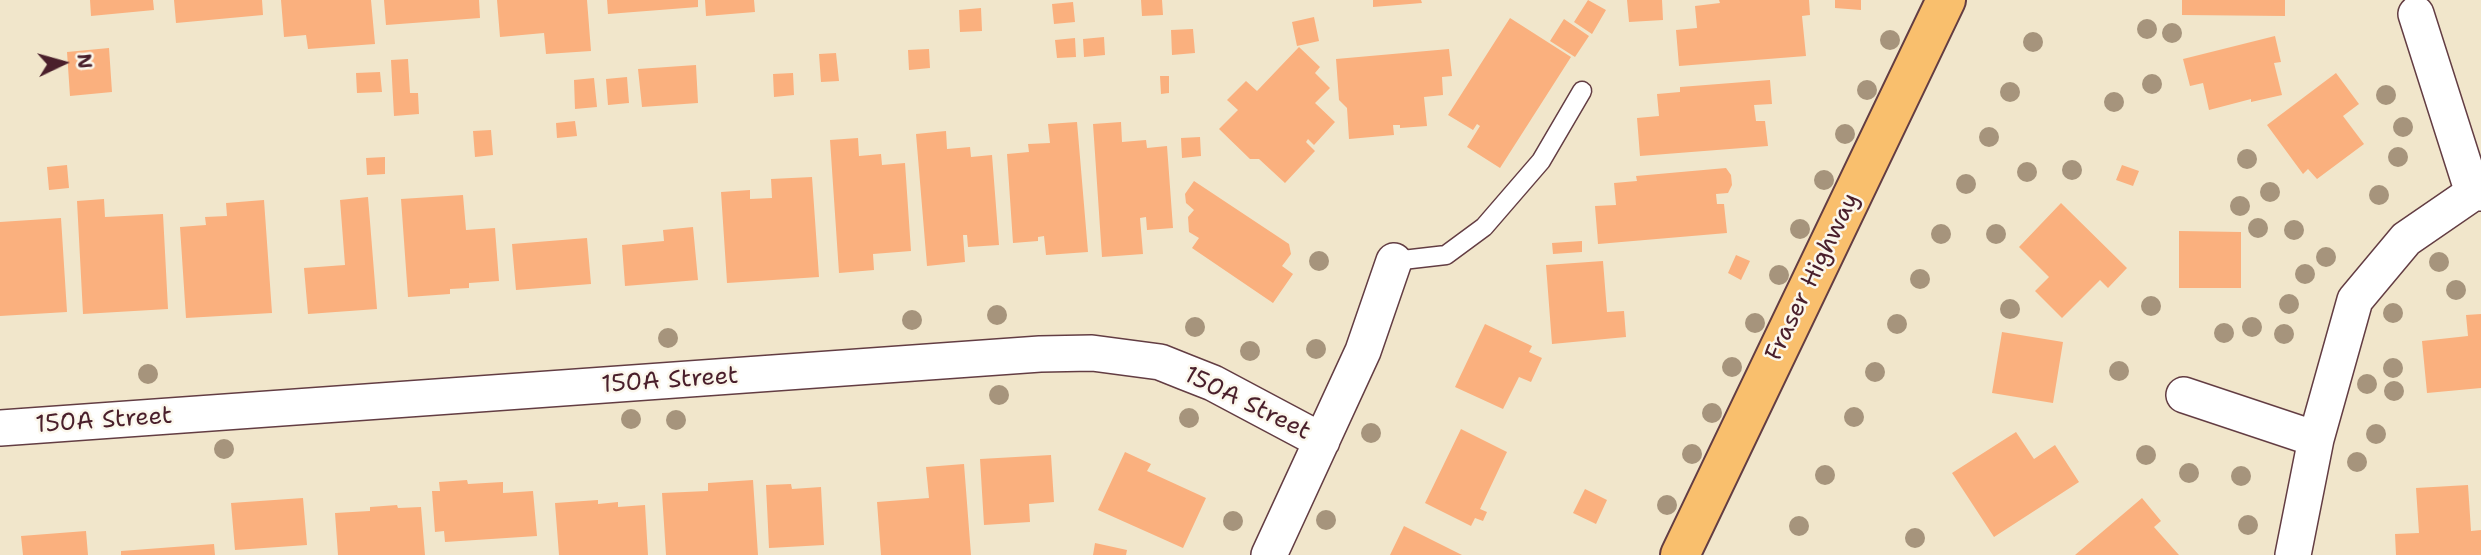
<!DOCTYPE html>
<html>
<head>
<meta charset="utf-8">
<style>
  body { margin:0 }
  #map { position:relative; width:2481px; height:555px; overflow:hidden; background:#f1e6cb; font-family:"Shantell Sans",sans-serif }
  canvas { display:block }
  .north { position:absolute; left:28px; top:28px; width:70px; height:70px; -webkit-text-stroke:5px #fbf7ec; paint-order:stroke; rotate:85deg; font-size:19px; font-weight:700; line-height:28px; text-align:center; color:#4a1f2b }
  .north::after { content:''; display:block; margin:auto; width:24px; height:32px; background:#4a1f2b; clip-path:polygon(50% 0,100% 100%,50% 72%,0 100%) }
</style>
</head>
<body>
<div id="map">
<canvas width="2481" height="555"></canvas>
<div class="north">N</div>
</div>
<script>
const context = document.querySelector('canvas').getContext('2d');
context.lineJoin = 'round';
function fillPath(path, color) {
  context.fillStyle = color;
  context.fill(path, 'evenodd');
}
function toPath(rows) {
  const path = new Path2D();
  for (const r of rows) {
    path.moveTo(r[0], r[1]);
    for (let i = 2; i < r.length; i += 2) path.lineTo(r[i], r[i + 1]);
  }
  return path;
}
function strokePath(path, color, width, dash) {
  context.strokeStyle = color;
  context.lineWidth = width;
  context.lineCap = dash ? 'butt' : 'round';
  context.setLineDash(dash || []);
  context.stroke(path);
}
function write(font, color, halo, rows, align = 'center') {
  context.font = font + ' "Shantell Sans",sans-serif';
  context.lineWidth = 5;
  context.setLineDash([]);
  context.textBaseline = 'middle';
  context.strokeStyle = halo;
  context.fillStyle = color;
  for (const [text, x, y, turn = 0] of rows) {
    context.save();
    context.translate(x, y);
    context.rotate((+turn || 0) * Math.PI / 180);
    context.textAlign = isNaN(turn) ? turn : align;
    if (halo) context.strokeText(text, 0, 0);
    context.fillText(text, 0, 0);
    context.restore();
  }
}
const building = toPath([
  [90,0,153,0,154,10,91,16],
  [174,0,262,0,263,15,176,23],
  [281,0,371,0,375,44,308,49,306,35,284,37],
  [384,0,479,0,480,18,386,25],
  [497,0,587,0,591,51,546,54,544,33,500,37],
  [607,0,698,0,698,7,608,14],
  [705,0,754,0,755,12,706,16],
  [1141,0,1162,0,1163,15,1142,16],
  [1373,0,1421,0,1422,3,1373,7],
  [1588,0,1606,10,1592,34,1574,22],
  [1627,0,1662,0,1663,20,1629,22],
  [1719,0,1809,0,1810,15,1802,16,1806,56,1679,66,1676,30,1697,28,1695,6,1720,3],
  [1835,0,1861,0,1861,10,1835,8],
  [2182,0,2285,0,2285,16,2182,15],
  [1073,2,1075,22,1054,24,1052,4],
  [981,8,982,31,960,32,959,10],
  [1314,17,1319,41,1297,46,1292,22],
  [1510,18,1571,57,1500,168,1467,147,1480,126,1477,124,1473,130,1448,115],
  [1564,19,1589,36,1575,57,1550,41],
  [1193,29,1195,53,1172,55,1171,30],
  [2275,36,2281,62,2274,63,2282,95,2251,102,2251,99,2209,110,2203,83,2190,86,2183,59],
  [1104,37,1105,55,1084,57,1083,39],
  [1075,38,1076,57,1057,58,1055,40],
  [1299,47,1320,67,1315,73,1330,88,1315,103,1335,122,1314,145,1308,139,1306,142,1315,151,1285,183,1259,159,1250,159,1219,129,1238,110,1227,100,1246,81,1257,91],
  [109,48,112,92,70,96,67,52],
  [929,49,930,68,909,70,908,50],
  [1449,49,1452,76,1442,77,1443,95,1424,97,1427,126,1400,128,1400,125,1393,125,1394,135,1349,139,1347,108,1339,100,1336,59],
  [836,53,839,81,821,82,819,54],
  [408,59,410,93,418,93,419,114,394,116,391,60],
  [696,65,698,103,642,107,638,69],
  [380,72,382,92,357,93,356,73],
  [793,73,794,95,774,97,773,74],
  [2336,73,2359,104,2343,116,2364,144,2317,179,2308,169,2303,174,2267,125],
  [1160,76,1169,76,1169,93,1161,94],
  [627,77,629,103,608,105,606,79],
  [594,78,597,107,575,109,574,80],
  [1770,80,1772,104,1754,105,1756,121,1765,121,1768,146,1640,156,1637,118,1659,116,1657,94,1680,92,1680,87],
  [575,121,577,136,557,138,556,123],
  [1077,122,1088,252,1046,255,1044,236,1038,237,1038,241,1013,243,1007,154,1029,152,1028,144,1050,143,1048,124],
  [1121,122,1122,142,1146,140,1147,148,1167,146,1173,228,1147,230,1146,217,1140,218,1143,254,1102,257,1093,124],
  [491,130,493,155,475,157,473,131],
  [946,131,947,149,970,147,971,157,992,155,999,245,968,247,967,235,963,235,965,262,927,266,916,134],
  [1200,137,1201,156,1182,158,1181,138],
  [858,138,859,156,881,154,882,165,905,163,911,251,873,254,874,270,839,273,830,140],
  [385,157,385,174,367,175,366,158],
  [67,165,69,188,49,190,47,167],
  [2122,165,2139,171,2133,186,2116,180],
  [1726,168,1731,175,1732,185,1728,193,1716,194,1717,204,1724,204,1727,233,1598,244,1595,206,1616,205,1614,183,1637,181,1636,176],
  [812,177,819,277,727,283,721,192,750,190,750,199,772,198,771,179],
  [1194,181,1289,244,1291,254,1282,266,1293,274,1273,303,1192,248,1199,238,1189,232,1188,217,1194,210,1186,203,1185,194],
  [463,195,466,230,495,228,499,281,469,283,469,288,450,289,450,294,408,297,401,199],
  [368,197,377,309,308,314,304,268,345,265,340,200],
  [104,199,105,217,163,214,168,309,83,314,77,201],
  [264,200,272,313,186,318,180,227,206,225,205,217,227,216,226,203],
  [2061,203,2127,268,2108,288,2100,280,2062,318,2035,291,2049,277,2019,247],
  [61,218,67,312,0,316,0,222],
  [693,227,698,280,625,286,622,245,664,241,663,230],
  [2179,231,2241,232,2241,288,2179,288],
  [587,238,591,284,516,290,512,244],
  [1582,241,1582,252,1553,254,1552,243],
  [1736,255,1750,261,1741,280,1728,273],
  [1603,261,1607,312,1624,311,1626,337,1552,344,1546,265],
  [2481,314,2481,388,2427,393,2422,341,2468,336,2466,315],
  [1485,324,1532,346,1529,352,1542,358,1531,382,1519,377,1503,409,1455,387],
  [2002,332,2063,342,2053,403,1992,393],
  [1461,429,1507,452,1480,509,1487,512,1483,521,1475,518,1471,526,1425,503],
  [2016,432,2034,459,2055,445,2079,482,1994,537,1952,473],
  [1125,452,1151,464,1147,471,1206,498,1183,548,1098,510],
  [1051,455,1054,502,1029,504,1030,522,984,525,980,459],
  [964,464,971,555,881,555,877,502,929,498,926,467],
  [467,480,468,484,503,482,503,493,533,491,537,536,445,542,444,531,435,532,432,491,440,491,439,482],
  [753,480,758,555,666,555,662,493,708,491,708,483],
  [791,484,792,489,821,487,824,545,769,548,766,485],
  [2468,485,2471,531,2481,530,2481,555,2396,555,2395,534,2419,533,2416,488],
  [1585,489,1607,500,1596,524,1573,513],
  [303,498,307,545,235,550,231,503],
  [2142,498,2161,521,2154,527,2179,555,2075,555],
  [598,500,598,504,618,502,618,507,645,505,648,555,559,555,555,503],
  [397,505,398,508,421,507,425,555,338,555,335,513,370,511,370,507],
  [1404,526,1462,555,1390,555],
  [86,531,88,555,23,555,21,536],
  [1095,543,1127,550,1126,555,1093,555],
  [214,544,215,555,121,555,121,551]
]);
const lane = toPath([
  [1394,261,1446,255,1484,227,1541,161,1582,91]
]);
const street = toPath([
  [2416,14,2473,193],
  [2184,395,2316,439],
  [0,428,1040,354,1092,353,1160,362,1185,372,1213,383,1322,441],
  [1269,555,1363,351,1394,261],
  [2293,555,2316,439,2355,300,2406,239,2473,193,2481,193]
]);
const primary = toPath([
  [1680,555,1946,0]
]);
const trees = [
  [2147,29],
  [2172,33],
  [1890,40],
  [2033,42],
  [2152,84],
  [1867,90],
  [2010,92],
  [2386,95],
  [2114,102],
  [2403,127],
  [1845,134],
  [1989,137],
  [2398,157],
  [2247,159],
  [2072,170],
  [2027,172],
  [1824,180],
  [1966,184],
  [2270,192],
  [2379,195],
  [2240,206],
  [2258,228],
  [1800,229],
  [2294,230],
  [1941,234],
  [1996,234],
  [2326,257],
  [1319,261],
  [2439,262],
  [2305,274],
  [1779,275],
  [1920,279],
  [2456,290],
  [2289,304],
  [2151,306],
  [2010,309],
  [2393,313],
  [997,315],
  [912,320],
  [1755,323],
  [1897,324],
  [1195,327],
  [2252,327],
  [2224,333],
  [2284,334],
  [668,338],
  [1316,349],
  [1250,351],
  [1732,367],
  [2393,368],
  [2119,371],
  [1875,372],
  [148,374],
  [2367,384],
  [2394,391],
  [999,395],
  [1712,413],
  [1854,417],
  [1189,418],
  [631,419],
  [676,420],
  [1371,433],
  [2376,434],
  [224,449],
  [1692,454],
  [2146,455],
  [2357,462],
  [2189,473],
  [1825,475],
  [2241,476],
  [1667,505],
  [1326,520],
  [1233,521],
  [2248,525],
  [1799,526],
  [1915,538]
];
const streetNames = [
  ["Fraser Highway",1813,277,-64],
  ["150A Street",670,381,-4],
  ["150A Street",1247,404,26],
  ["150A Street",104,421,-4]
];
fillPath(building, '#fab07e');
strokePath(lane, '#633d43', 21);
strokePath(street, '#633d43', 38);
strokePath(primary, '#633d43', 42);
strokePath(lane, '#fff', 18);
strokePath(street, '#fff', 35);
strokePath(primary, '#f9bf6d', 38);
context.fillStyle = '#a6947c';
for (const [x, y] of trees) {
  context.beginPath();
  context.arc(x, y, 10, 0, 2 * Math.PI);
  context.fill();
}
write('24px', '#4a1f2b', '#fbf7ec', streetNames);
</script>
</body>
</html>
